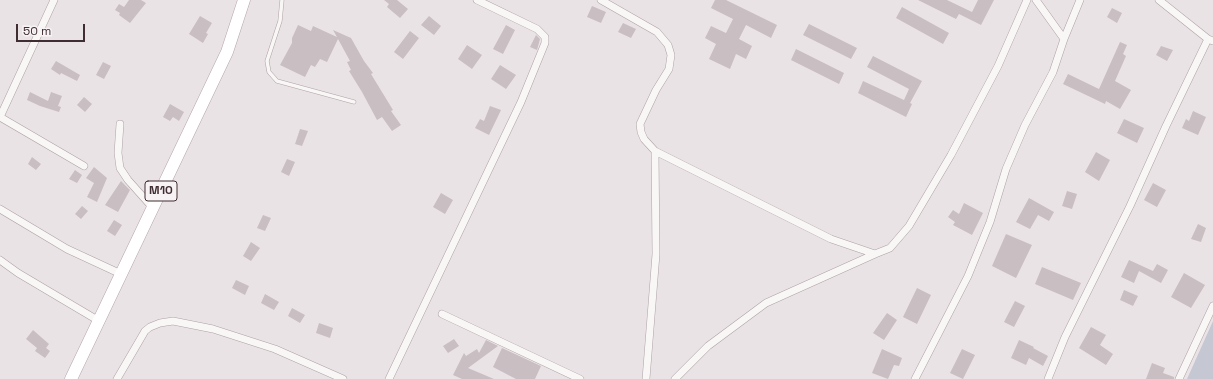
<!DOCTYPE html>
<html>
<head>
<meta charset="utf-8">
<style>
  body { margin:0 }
  #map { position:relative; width:1213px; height:379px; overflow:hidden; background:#eae3e5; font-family:"Space Grotesk",sans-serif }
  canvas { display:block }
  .scale { position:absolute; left:16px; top:24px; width:69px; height:18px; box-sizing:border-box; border:2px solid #402d32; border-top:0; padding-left:5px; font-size:12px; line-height:14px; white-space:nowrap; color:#402d32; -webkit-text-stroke:3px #f7f3f4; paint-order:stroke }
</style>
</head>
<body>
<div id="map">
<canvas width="1213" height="379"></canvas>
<div class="scale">50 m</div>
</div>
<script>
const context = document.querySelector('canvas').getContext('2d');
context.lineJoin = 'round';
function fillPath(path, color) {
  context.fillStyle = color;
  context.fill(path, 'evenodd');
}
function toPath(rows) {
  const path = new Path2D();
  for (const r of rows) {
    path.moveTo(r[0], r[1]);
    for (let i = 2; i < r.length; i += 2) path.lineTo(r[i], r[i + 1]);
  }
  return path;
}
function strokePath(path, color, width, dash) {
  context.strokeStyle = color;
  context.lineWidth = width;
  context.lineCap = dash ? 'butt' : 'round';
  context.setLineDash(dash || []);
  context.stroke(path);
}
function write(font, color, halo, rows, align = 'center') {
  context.font = font + ' "Space Grotesk",sans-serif';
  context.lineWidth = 4;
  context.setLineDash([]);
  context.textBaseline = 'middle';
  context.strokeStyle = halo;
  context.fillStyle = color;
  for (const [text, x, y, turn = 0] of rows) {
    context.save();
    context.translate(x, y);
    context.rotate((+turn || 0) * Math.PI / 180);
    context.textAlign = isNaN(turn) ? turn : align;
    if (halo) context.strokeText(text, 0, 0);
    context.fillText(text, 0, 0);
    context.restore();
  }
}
const green = toPath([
  [1213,321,1213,379,1187,379]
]);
const building = toPath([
  [129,0,141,0,146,3,130,23,119,15,120,13,115,10,119,4,124,7],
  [384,0,397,0,408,9,400,18,387,7,389,4],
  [715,0,726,0,777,25,771,38,746,25,739,39,752,46,746,59,736,54,730,69,709,59,716,44,705,38,711,26,726,33,733,19,711,8],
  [918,0,947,0,972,12,978,0,994,0,981,25,959,14,956,19],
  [592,6,606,12,601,23,587,17],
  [902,7,949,33,943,44,896,18],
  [1112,8,1122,13,1117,23,1107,17],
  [200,16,212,23,206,33,208,34,203,43,189,34],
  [429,16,441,26,434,35,421,25],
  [623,23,636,29,631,38,618,32],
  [809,24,857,48,851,59,803,35],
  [298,25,311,31,313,26,337,37,333,30,351,38,364,61,373,73,371,74,393,110,391,111,401,125,392,131,382,117,377,120,362,92,349,71,351,70,347,62,350,61,338,39,327,62,320,59,315,67,311,65,305,77,280,65,292,43,292,38],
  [506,25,515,30,503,54,493,49],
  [410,31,419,38,403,59,394,52],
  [536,35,540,39,537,50,530,47],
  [1120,42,1127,45,1123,54,1126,56,1115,81,1131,90,1120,109,1106,101,1105,104,1063,84,1068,74,1099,89],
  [467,45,482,55,472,69,458,59],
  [1161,46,1173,50,1167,61,1156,55],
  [796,49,844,73,839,84,791,60],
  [873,56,922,81,910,103,912,104,906,117,858,93,863,81,904,100,909,89,867,67],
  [56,61,80,75,77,81,61,73,60,75,51,69],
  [103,62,111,66,104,79,96,75],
  [500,65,516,75,506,89,491,79],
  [30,92,48,101,51,92,62,96,58,106,61,107,59,112,40,106,27,100],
  [84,97,92,104,85,112,77,105],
  [170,104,184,112,179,121,173,117,170,121,163,117],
  [490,106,501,110,489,135,475,128,480,119,484,121],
  [1193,111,1206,117,1198,135,1182,128,1186,119,1189,121],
  [1124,119,1144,128,1137,143,1117,133],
  [300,129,308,131,302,146,295,144],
  [1096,152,1110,160,1099,181,1085,172],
  [32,157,41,164,36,170,28,164],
  [287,159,295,162,289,176,281,172],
  [94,167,107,178,97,202,87,197,94,183,86,178],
  [75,170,82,175,77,183,69,179],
  [121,181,130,190,118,212,105,205],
  [1153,183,1166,190,1157,207,1144,200],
  [1067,191,1077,194,1072,209,1062,206],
  [441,193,453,200,445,214,433,207],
  [1029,198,1054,212,1049,221,1038,215,1030,229,1016,222],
  [964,203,983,213,972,235,953,225,955,222,948,217,953,210,959,214],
  [82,206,88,211,81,219,75,214],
  [263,215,271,218,265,231,257,228],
  [114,220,122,225,115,236,107,231],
  [1198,224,1206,228,1201,242,1191,239],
  [1006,234,1032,245,1016,278,992,266],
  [251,242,260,248,251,261,243,256],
  [1129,260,1153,271,1157,264,1168,270,1161,283,1139,271,1134,283,1121,277],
  [1042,267,1081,283,1073,300,1035,284],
  [1184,273,1205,285,1191,308,1171,297],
  [236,280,249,286,245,295,232,288],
  [917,288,931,295,917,324,903,317],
  [1124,290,1138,296,1133,306,1120,300],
  [265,294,279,302,274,310,261,303],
  [1015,301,1025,306,1014,327,1004,322],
  [292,308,305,315,300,323,288,316],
  [887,313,897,320,884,340,873,333],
  [319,323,333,328,330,338,316,333],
  [1091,327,1106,335,1100,345,1113,354,1106,365,1079,348],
  [33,330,49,344,46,348,50,351,45,358,35,351,37,348,26,339],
  [454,339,459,346,448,353,443,346],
  [486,340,498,346,468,368,494,379,462,379,453,375,464,353,466,356,477,349,479,353],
  [1019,340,1034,347,1033,348,1048,356,1043,366,1029,358,1026,365,1011,358],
  [502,348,541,366,535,379,516,379,493,367],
  [882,349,902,358,899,366,894,365,888,379,872,373],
  [962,349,975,355,963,379,950,373],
  [1152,363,1165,368,1163,373,1174,377,1174,379,1146,379]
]);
const service = toPath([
  [282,0,280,21,267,61,269,72,277,81,354,102]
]);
const minor = toPath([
  [601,0,657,32,668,45,671,55,669,69,656,90,640,124,641,132,644,139,655,151,831,239,875,254,890,248,909,226,951,155,998,66,1027,0],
  [1159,0,1208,39,1213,41],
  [1064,39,1080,0],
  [0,117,54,0],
  [0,117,84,166],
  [120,124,118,153,120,168,128,180,153,208],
  [0,209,67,249,121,274],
  [0,260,18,273,99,321],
  [442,314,580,379],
  [117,379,145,331,150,327,160,323,173,321,213,329,275,349,343,379],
  [389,379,521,102,545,43,545,37,537,29,477,0],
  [646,379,656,254,655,151],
  [675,379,708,346,766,303,875,254],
  [915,379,968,276,990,222,1006,169,1025,125,1053,72,1064,39,1036,0],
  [1048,379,1065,337,1130,206,1166,126,1208,39],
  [1179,379,1213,306]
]);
const primary = toPath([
  [71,379,227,52,244,0]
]);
const shields = [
  [161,191,32]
];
const shieldNames = [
  ["M10",161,191]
];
fillPath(green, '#c5c8d3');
fillPath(building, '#c9bec1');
strokePath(service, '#ada1a5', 4.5);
strokePath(minor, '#ada1a5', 8);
strokePath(primary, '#b4a4a9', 13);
strokePath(service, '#f9f6f6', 3.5);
strokePath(minor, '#f9f6f6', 7);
strokePath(primary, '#fff', 12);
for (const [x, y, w] of shields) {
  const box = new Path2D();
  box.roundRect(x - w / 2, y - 10, w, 20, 3);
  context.fillStyle = '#f7f3f4';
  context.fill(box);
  strokePath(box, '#402d32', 1);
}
write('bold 12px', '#402d32', null, shieldNames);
</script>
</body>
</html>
